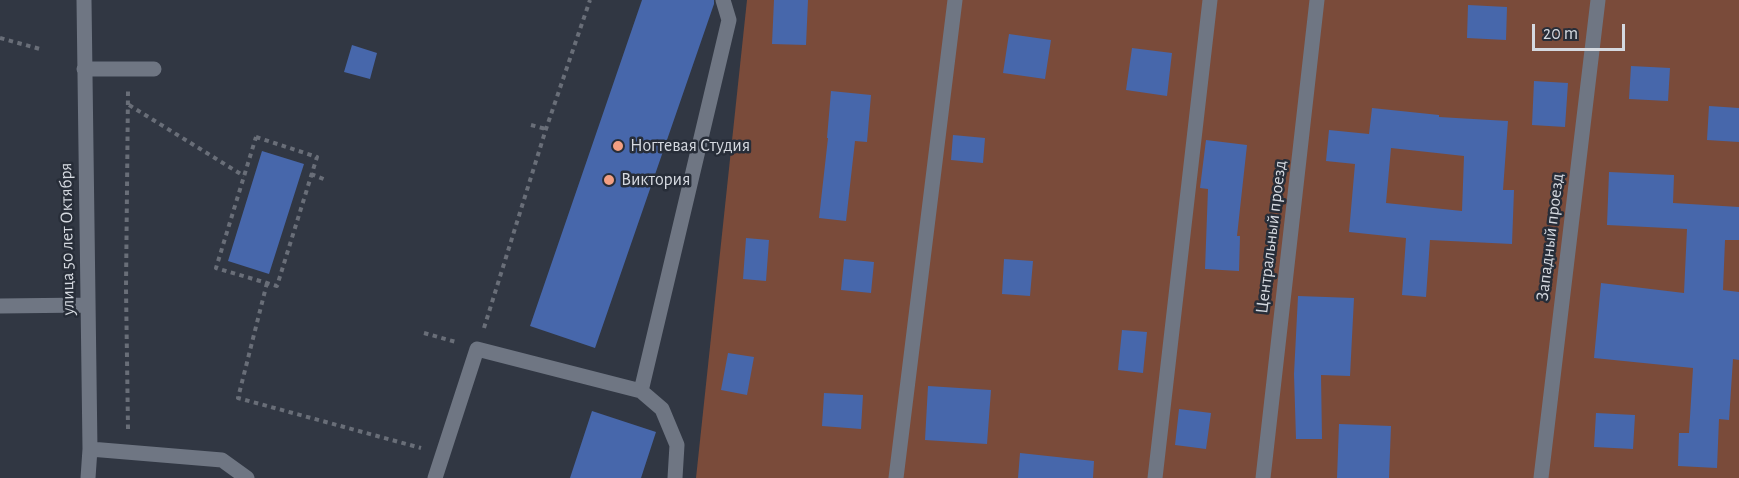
<!DOCTYPE html>
<html>
<head>
<meta charset="utf-8">
<style>
  body { margin:0 }
  #map { position:relative; width:1739px; height:478px; overflow:hidden; background:#313743; font-family:"Alegreya Sans",sans-serif }
  canvas { display:block }
  .scale { position:absolute; left:1532px; top:24px; width:93px; height:27px; box-sizing:border-box; border:3px solid #d5d9e0; border-top:0; padding-left:8px; font-size:18px; line-height:21px; white-space:nowrap; color:#d5d9e0; -webkit-text-stroke:4px #272d38; paint-order:stroke }
</style>
</head>
<body>
<div id="map">
<canvas width="1739" height="478"></canvas>
<div class="scale">20 m</div>
</div>
<script>
const context = document.querySelector('canvas').getContext('2d');
context.lineJoin = 'round';
function fillPath(path, color) {
  context.fillStyle = color;
  context.fill(path, 'evenodd');
}
function toPath(rows) {
  const path = new Path2D();
  for (const r of rows) {
    path.moveTo(r[0], r[1]);
    for (let i = 2; i < r.length; i += 2) path.lineTo(r[i], r[i + 1]);
  }
  return path;
}
function strokePath(path, color, width, dash) {
  context.strokeStyle = color;
  context.lineWidth = width;
  context.lineCap = dash ? 'butt' : 'round';
  context.setLineDash(dash || []);
  context.stroke(path);
}
function write(font, color, halo, rows, align = 'center') {
  context.font = font + ' "Alegreya Sans",sans-serif';
  context.lineWidth = 5;
  context.setLineDash([]);
  context.textBaseline = 'middle';
  context.strokeStyle = halo;
  context.fillStyle = color;
  for (const [text, x, y, turn = 0] of rows) {
    context.save();
    context.translate(x, y);
    context.rotate((+turn || 0) * Math.PI / 180);
    context.textAlign = isNaN(turn) ? turn : align;
    if (halo) context.strokeText(text, 0, 0);
    context.fillText(text, 0, 0);
    context.restore();
  }
}
const green = toPath([
  [747,0,1739,0,1739,478,696,478]
]);
const building = toPath([
  [642,0,714,0,714,4,595,348,530,326],
  [774,0,808,0,806,45,772,44],
  [1468,5,1507,7,1506,40,1467,38],
  [1009,34,1051,40,1045,79,1003,73],
  [352,45,377,53,370,79,344,72],
  [1132,48,1172,53,1167,96,1126,90],
  [1631,66,1670,68,1668,101,1629,99],
  [1534,81,1568,83,1565,127,1532,125],
  [831,91,871,95,867,142,855,141,846,221,819,218,828,138,827,138],
  [1709,106,1739,108,1739,142,1707,140],
  [1372,108,1439,115,1439,117,1508,121,1503,190,1514,190,1512,244,1430,240,1426,297,1402,295,1406,238,1349,232,1355,164,1326,161,1329,130,1369,134],
  [1391,148,1464,156,1462,211,1386,203],
  [953,135,985,138,983,163,951,160],
  [1206,140,1247,145,1237,236,1240,236,1239,271,1205,269,1208,189,1200,188],
  [262,151,304,164,269,274,228,261],
  [1609,172,1674,175,1673,203,1739,207,1739,240,1725,240,1723,290,1739,292,1739,360,1733,359,1729,420,1719,419,1717,468,1678,466,1679,433,1689,433,1693,368,1594,358,1601,283,1684,293,1687,229,1607,225],
  [746,238,769,240,766,281,743,279],
  [844,259,874,262,871,293,841,290],
  [1004,259,1033,261,1030,296,1002,294],
  [1298,296,1354,298,1350,376,1321,375,1322,439,1296,439,1294,374],
  [1122,330,1147,332,1143,373,1118,370],
  [728,353,754,357,747,395,721,390],
  [928,386,991,390,987,444,925,440],
  [824,393,863,395,861,429,822,426],
  [1179,409,1211,413,1206,449,1175,445],
  [592,411,656,432,641,478,570,478],
  [1596,413,1635,415,1633,449,1594,447],
  [1339,424,1391,426,1389,478,1337,478],
  [1020,453,1094,461,1093,478,1018,478]
]);
const path = toPath([
  [0,38,40,49],
  [129,105,244,176],
  [531,125,546,129],
  [256,137,317,157,277,286,216,268,256,137],
  [311,174,326,180],
  [267,283,238,398,421,448],
  [484,328,546,129,590,0],
  [424,333,456,342],
  [128,429,126,288,128,91]
]);
const minor = toPath([
  [84,0,90,449,88,478],
  [84,69,154,69],
  [0,306,88,305],
  [641,391,729,20,723,0],
  [90,449,222,460,247,478],
  [435,478,477,349,641,391,662,409,677,445,675,478],
  [896,478,955,0],
  [1155,478,1210,0],
  [1263,478,1317,0],
  [1541,478,1598,0]
]);
const markers = [
  [618,146,6,"#f39f82"],
  [609,180,6,"#f39f82"]
];
const poiNames = [
  ["Ногтевая Студия",630,146],
  ["Виктория",621,180]
];
const streetNames = [
  ["Центральный проезд",1271,237,-83],
  ["Западный проезд",1550,237,-83],
  ["улица 50 лет Октября",67,239,-91]
];
fillPath(green, '#7a4b3a');
fillPath(building, '#4767ab');
strokePath(path, '#696e78', 4, [4.5, 4.5]);
strokePath(minor, '#6f7683', 15);
for (const [x, y, r, color] of markers) {
  const dot = new Path2D();
  dot.arc(x, y, r, 0, 2 * Math.PI);
  context.fillStyle = color;
  context.fill(dot);
  strokePath(dot, '#272d38', 2);
}
write('18px', '#d5d9e0', '#272d38', poiNames, 'left');
write('18px', '#d5d9e0', '#272d38', streetNames);
</script>
</body>
</html>
